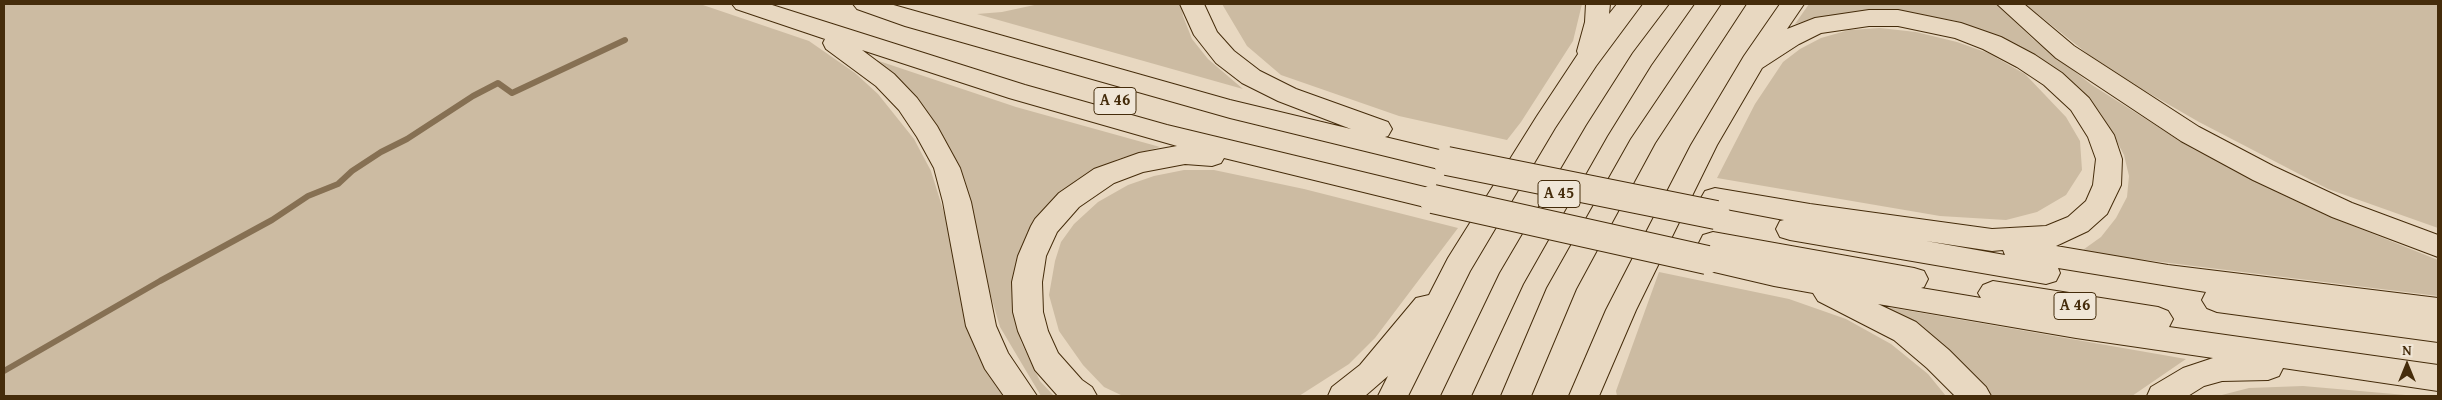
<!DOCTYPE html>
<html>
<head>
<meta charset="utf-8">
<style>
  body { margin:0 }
  #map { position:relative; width:2442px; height:400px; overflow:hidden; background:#e8d8c1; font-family:"Gentium Book Plus",serif }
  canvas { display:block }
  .frame { position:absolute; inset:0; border:5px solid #452c0b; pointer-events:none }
  .north { position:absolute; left:2382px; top:340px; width:50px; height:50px; -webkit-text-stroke:4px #f0e6d7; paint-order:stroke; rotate:0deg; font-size:14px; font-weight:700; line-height:20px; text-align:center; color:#452c0b }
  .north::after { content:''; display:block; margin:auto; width:18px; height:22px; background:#452c0b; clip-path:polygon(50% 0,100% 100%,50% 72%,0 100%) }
</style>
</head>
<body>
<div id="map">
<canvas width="2442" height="400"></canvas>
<div class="frame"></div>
<div class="north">N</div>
</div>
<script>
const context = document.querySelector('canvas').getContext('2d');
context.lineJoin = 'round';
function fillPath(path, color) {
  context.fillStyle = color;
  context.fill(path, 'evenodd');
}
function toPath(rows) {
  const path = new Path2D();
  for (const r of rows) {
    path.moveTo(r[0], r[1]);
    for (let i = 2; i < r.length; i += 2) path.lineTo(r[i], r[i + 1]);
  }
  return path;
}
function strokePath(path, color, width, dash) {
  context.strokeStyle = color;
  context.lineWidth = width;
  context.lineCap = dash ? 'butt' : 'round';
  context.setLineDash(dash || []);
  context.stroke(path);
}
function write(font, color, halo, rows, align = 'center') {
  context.font = font + ' "Gentium Book Plus",serif';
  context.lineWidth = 4;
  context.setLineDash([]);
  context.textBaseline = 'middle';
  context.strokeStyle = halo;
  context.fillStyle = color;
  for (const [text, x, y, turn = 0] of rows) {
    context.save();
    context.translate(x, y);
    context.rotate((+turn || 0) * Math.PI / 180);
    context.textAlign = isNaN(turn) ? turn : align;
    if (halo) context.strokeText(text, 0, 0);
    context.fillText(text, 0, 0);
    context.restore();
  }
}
const green = toPath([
  [4,4,700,4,809,41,855,73,878,94,914,139,931,171,950,232,964,315,977,354,1005,396,4,396],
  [1039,4,1181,4,1183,16,1192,39,1208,59,1243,89,977,14,1002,12],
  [1222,4,1582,4,1573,41,1521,122,1507,140,1399,116,1281,75,1247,46],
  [1809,4,1996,4,2033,39,2092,85,2193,149,2326,215,2438,260,2438,296,2080,252,2101,237,2116,218,2127,197,2129,176,2124,155,2113,134,2099,111,2080,92,1991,35,1956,21,1919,14,1866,11,1815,18,1795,24],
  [2025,4,2438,4,2438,228,2328,189,2199,122,2140,88,2089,55],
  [1880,28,1916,32,1957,42,1988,53,2025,74,2066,117,2080,141,2082,170,2066,195,2037,212,2006,220,1940,216,1717,178,1755,104,1783,62,1800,49,1821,38,1849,30],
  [876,60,1016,107,1160,147,1118,159,1096,171,1014,294,1014,317,1021,342,1040,381,1054,396,1041,396,1000,327,946,143,934,121,909,89],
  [1184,170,1214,170,1304,189,1458,228,1375,338,1349,364,1299,396,1123,396,1104,387,1083,365,1059,331,1049,295,1055,261,1061,242,1074,224,1098,202,1128,185,1154,176],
  [1659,272,1789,299,1846,319,1891,344,1928,374,1946,396,1617,396,1616,391],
  [1876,305,2186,359,2132,396,1987,396,1964,366],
  [2303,386,2417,396,2218,396,2249,388]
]);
const stream = toPath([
  [4,371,160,281,272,220,308,196,338,184,352,171,381,152,407,139,473,96,498,83,512,93,625,40]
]);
const highway = toPath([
  [732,4,769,4,1025,85,1167,125,1433,189,1443,192,1447,199,1443,206,1433,209,1224,158,1221,163,1212,166,1185,164,1143,172,1114,183,1079,207,1057,232,1046,256,1042,282,1043,312,1048,331,1058,353,1082,380,1092,387,1097,396,1058,396,1035,370,1018,331,1013,312,1012,282,1018,256,1031,226,1035,219,1059,193,1094,169,1139,153,1177,146,1009,98,862,50,894,74,917,98,937,126,960,168,971,202,996,326,1008,353,1037,396,1004,396,985,369,966,326,943,202,934,168,917,137,899,110,876,86,826,49,823,43,825,39,736,9,732,4],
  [853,4,890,4,1230,100,1351,129,1278,101,1242,83,1216,63,1194,35,1180,4,1204,4,1217,32,1234,51,1260,71,1296,89,1388,122,1392,129,1388,136,1385,137,1456,154,1460,161,1456,168,1447,171,1230,118,905,26,857,9,853,4],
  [1586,4,1610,4,1609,14,1617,4,1642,4,1596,66,1555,128,1470,271,1408,396,1378,396,1388,376,1365,396,1328,396,1332,387,1360,365,1416,298,1429,295,1448,258,1537,116,1578,54,1577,51,1585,22,1586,4],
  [1670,4,1694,4,1651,65,1607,136,1523,284,1471,396,1441,396,1500,273,1587,125,1633,53,1670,4],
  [1722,4,1746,4,1655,143,1576,289,1531,396,1501,396,1547,288,1631,139,1722,4],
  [1780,4,1804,4,1787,29,1815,18,1869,10,1898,10,1961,23,2001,37,2035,55,2062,73,2089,98,2114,135,2122,159,2121,185,2107,214,2088,231,2056,246,2168,265,2438,298,2438,342,2217,312,2207,308,2202,300,2206,292,2058,268,2060,273,2056,281,2046,284,1790,240,1780,237,1776,229,1780,221,1784,220,1705,205,1701,198,1705,191,1715,188,1810,204,1992,229,2046,226,2068,217,2086,201,2093,185,2096,159,2088,137,2071,110,2044,85,2017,67,1983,49,1955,38,1898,26,1869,26,1821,33,1799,44,1762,68,1717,145,1636,310,1599,396,1569,396,1606,310,1691,145,1744,56,1780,4],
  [1926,241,1992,251,2003,250,2005,255,1926,241],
  [1997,4,2024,4,2074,46,2199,127,2273,166,2352,203,2438,235,2438,257,2332,217,2253,180,2181,141,2056,58,1997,4],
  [1713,232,1914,268,1924,271,1928,279,1924,287,1921,288,1981,298,1978,293,1983,285,1993,281,2158,307,2168,311,2173,319,2169,327,2438,365,2438,391,2283,368,2279,376,2268,380,2222,381,2204,386,2188,396,2147,396,2151,387,2183,368,2213,358,2076,338,1878,304,1916,322,1949,350,1986,387,1991,396,1955,396,1927,368,1894,340,1818,301,1813,293,1774,286,1697,268,1693,260,1697,252,1703,250,1699,243,1703,235,1713,232]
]);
const highwayBridge = toPath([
  [1447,161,1716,215],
  [1433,199,1707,260]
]);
const shields = [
  [1115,101,42],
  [1559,194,42],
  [2075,306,42]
];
const shieldNames = [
  ["A 46",1115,101],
  ["A 45",1559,194],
  ["A 46",2075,306]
];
fillPath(green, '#ccbba2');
strokePath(stream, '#867053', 6);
strokePath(highway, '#452c0b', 2);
fillPath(highway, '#e8d8c1');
strokePath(highwayBridge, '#452c0b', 30, []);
strokePath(highwayBridge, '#e8d8c1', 28);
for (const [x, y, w] of shields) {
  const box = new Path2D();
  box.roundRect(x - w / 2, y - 13.5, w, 27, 4);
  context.fillStyle = '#f0e6d7';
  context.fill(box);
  strokePath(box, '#452c0b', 1);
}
write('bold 16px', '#452c0b', null, shieldNames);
</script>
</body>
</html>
